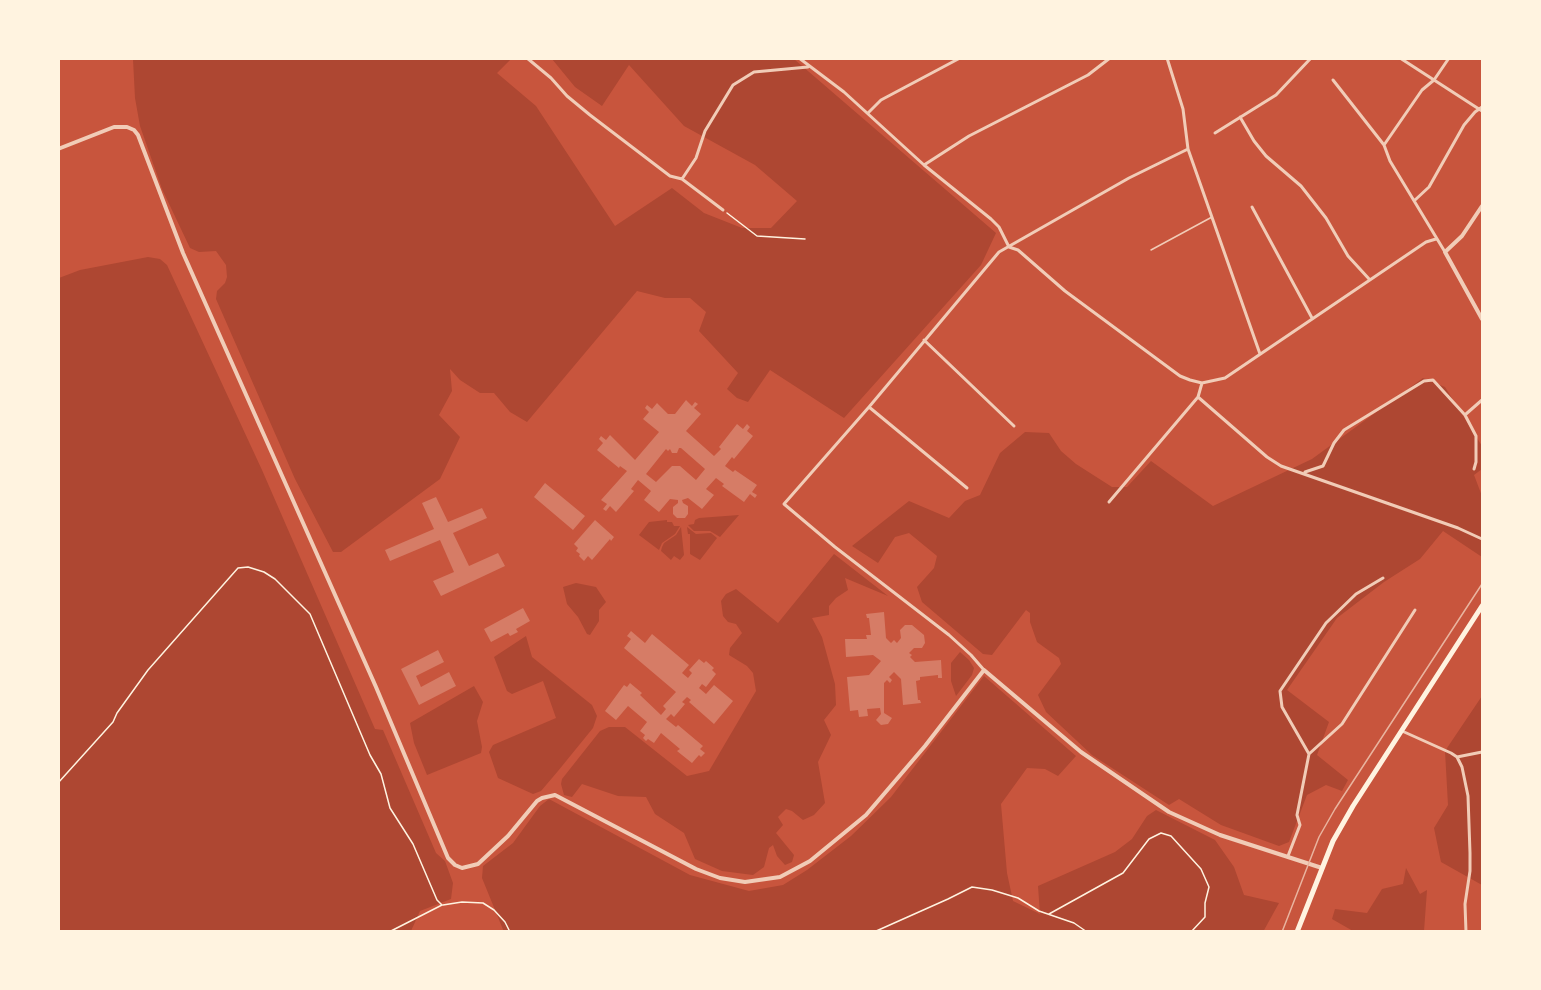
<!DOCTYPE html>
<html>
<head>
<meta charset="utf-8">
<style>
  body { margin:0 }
  #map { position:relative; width:1541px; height:990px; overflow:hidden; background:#c8553d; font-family:"DejaVu Sans",sans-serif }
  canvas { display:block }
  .frame { position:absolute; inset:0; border:60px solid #fff3e0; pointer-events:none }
</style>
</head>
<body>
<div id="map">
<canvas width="1541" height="990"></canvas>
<div class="frame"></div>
</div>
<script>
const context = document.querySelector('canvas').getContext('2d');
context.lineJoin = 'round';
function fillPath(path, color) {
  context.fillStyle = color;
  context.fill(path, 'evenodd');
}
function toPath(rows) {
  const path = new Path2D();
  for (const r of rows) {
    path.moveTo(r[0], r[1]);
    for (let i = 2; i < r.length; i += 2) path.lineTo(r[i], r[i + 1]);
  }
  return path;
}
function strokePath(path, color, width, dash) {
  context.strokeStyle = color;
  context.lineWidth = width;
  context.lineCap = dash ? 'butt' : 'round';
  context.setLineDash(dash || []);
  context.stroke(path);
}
const green = toPath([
  [133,59,511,59,497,73,536,106,615,226,672,188,704,213,742,228,771,228,797,201,755,165,684,126,629,65,602,106,575,87,552,59,794,59,996,233,981,265,844,418,770,370,748,402,737,398,727,389,738,373,699,331,706,312,690,298,665,298,637,291,527,422,510,412,494,393,480,393,460,380,450,369,452,391,439,415,460,437,440,479,341,552,333,552,295,479,216,299,217,291,225,283,227,277,226,265,216,251,199,252,190,248,162,189,140,126,135,98],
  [148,257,160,259,167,265,262,470,375,729,383,730,436,853,445,861,453,883,451,899,420,911,411,931,59,932,59,278,80,270],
  [1423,378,1445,387,1482,446,1482,469,1474,475,1482,496,1482,557,1443,531,1420,559,1384,582,1337,618,1287,690,1329,722,1317,755,1348,780,1342,791,1326,785,1307,795,1289,842,1279,846,1221,825,1179,799,1169,805,1092,755,1046,712,1038,695,1061,664,1059,658,1037,642,1030,622,1030,613,1026,610,992,655,983,654,922,602,917,587,934,568,937,556,909,533,895,537,878,563,852,546,909,501,949,518,965,501,980,495,1000,453,1025,432,1049,433,1061,451,1076,464,1112,487,1127,487,1151,461,1213,506,1312,459],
  [739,515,720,537,710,531,694,531,688,525,694,524,695,520,699,518],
  [667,520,667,522,672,522,674,526,680,526,675,534,662,543,659,550,639,535,649,522],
  [681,527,684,555,680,560,674,556,671,560,661,551,662,547,664,543,676,535],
  [687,527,696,534,711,533,717,538,700,560,690,554,690,534,688,534],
  [834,554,888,596,845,578,848,590,836,598,829,606,829,615,812,618,822,637,835,684,836,705,824,720,831,735,818,762,825,803,814,815,803,820,792,811,786,809,778,817,783,825,776,833,794,855,792,862,785,865,777,856,773,845,769,848,764,867,753,875,722,871,695,859,684,833,655,814,646,797,618,796,582,784,572,797,564,795,561,784,562,779,600,731,609,727,625,727,687,776,709,771,756,691,753,673,747,666,729,655,730,648,742,633,736,624,728,622,723,616,721,601,726,594,736,589,778,623],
  [576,583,596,587,606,602,599,610,599,621,590,635,587,634,578,617,567,604,563,587],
  [526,636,532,657,592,705,597,716,593,728,558,771,541,791,533,794,498,778,489,752,493,745,556,718,543,681,512,694,507,691,494,657],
  [960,652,969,660,974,668,972,675,956,696,951,681,951,663],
  [984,676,1076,756,1058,776,1045,769,1027,768,1001,804,1007,873,1013,901,1040,914,1038,886,1115,852,1132,839,1147,816,1156,810,1215,840,1234,867,1244,895,1279,903,1263,932,504,932,482,878,483,866,513,843,540,806,549,799,690,875,749,891,783,885,807,870,851,836,891,797],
  [474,686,483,702,477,721,482,747,481,753,427,775,414,743,410,723],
  [1482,696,1482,885,1441,862,1434,828,1448,805,1445,751],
  [1406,868,1420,894,1427,890,1424,931,1353,931,1332,919,1335,909,1367,913,1382,889,1403,884]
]);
const building = toPath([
  [686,400,692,406,695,402,698,404,694,408,701,414,686,431,714,456,721,449,719,447,737,424,743,429,747,424,750,427,747,431,753,436,734,459,732,457,725,466,733,472,735,470,757,485,752,492,757,495,755,498,750,494,744,502,722,486,724,484,716,478,706,489,714,495,702,509,688,498,682,500,683,503,688,506,688,514,685,518,677,518,673,514,673,507,678,503,678,500,670,499,659,512,644,500,651,491,638,480,631,489,634,491,616,512,610,506,606,511,603,509,607,504,601,500,627,471,620,466,619,468,597,450,603,443,599,439,601,436,606,440,610,435,635,460,659,432,643,419,649,412,645,408,647,405,652,409,657,403,668,414,675,414],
  [679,448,681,448,705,469,696,480,680,466,672,466,656,482,646,474,666,449,668,451,670,449,672,453,677,453],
  [545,483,585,516,573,530,534,497],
  [436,497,448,522,482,508,487,518,453,533,469,566,498,553,505,566,441,596,433,581,454,572,440,540,390,561,385,550,434,529,422,503],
  [595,520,614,537,611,541,610,539,592,560,588,556,584,561,579,556,580,554,576,551,578,548,574,544],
  [523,608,530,621,516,629,518,632,510,636,508,633,491,642,484,629],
  [884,612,886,638,891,643,894,640,897,643,901,638,900,630,905,625,912,625,924,635,925,643,922,648,914,648,909,653,912,655,910,657,915,662,941,660,942,678,938,678,938,675,920,677,920,680,916,681,918,700,920,700,921,703,903,705,901,679,894,672,889,677,892,680,890,683,887,680,884,683,884,713,892,718,888,724,881,725,876,720,881,714,880,708,867,709,868,716,859,717,858,710,850,711,847,677,869,675,881,661,873,655,846,657,845,639,867,639,866,635,871,635,869,618,867,618,866,614],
  [631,631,645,643,652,634,689,665,682,673,688,678,692,673,689,670,699,659,704,663,706,661,714,668,712,670,716,674,706,687,702,684,699,688,706,694,714,685,733,701,714,724,689,702,691,700,687,697,682,702,685,704,674,717,671,714,666,719,676,727,678,725,703,746,700,749,705,753,701,757,699,755,692,763,677,751,680,749,661,733,654,743,648,739,646,741,643,738,645,735,640,731,647,722,628,706,616,720,605,711,624,685,627,687,630,683,642,693,640,695,661,715,666,709,663,706,676,692,624,648,631,639,627,636],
  [438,650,444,662,416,676,421,687,449,672,456,686,419,705,401,669]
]);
const path = toPath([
  [727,213,757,236,805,239],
  [58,783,113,722,117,713,148,670,238,568,248,567,264,572,275,579,310,614,370,755,381,774,390,808,413,844,437,900,442,905,389,932],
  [443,905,462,902,483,903,494,910,505,922,510,932],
  [1049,914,1123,873,1149,839,1161,833,1171,836,1201,869,1209,887,1205,903,1205,917,1191,932],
  [874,932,948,899,972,887,992,890,1018,898,1039,911,1074,923,1087,932]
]);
const service = toPath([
  [1151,250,1212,217]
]);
const minor = toPath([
  [527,58,551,78,567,96,590,115,670,176,682,179,723,210],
  [799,58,844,92,924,165,991,219,999,227,1009,247,1018,250,1065,291,1180,376,1190,380,1202,383,1225,378,1426,242,1436,239],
  [1167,58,1183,109,1188,149,1260,354],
  [1400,58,1482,111],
  [1333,80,1384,145,1390,161,1445,252],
  [868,113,881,100,960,58],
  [1240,117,1254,141,1266,156,1301,186,1326,218,1348,256,1370,280],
  [1215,133,1276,95,1311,58],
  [1384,145,1422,90,1434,80,1449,58],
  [924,165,969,136,1088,75,1110,58],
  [682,179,696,158,705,131,733,85,754,72,808,67],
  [1415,200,1429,187,1464,125,1475,112,1482,107],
  [1252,207,1312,318],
  [924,340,1014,426],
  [1198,397,1267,457,1281,466,1458,528,1482,539],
  [869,407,967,488],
  [1466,414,1482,400],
  [1305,472,1323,466,1334,443,1344,430,1424,381,1433,380,1465,415,1476,436,1476,462,1474,469],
  [1109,502,1198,397,1202,383],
  [984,670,971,655,949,635,835,547,784,504,869,407,999,252,1129,178,1188,149],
  [1402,731,1451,753,1457,757,1462,767,1468,796,1470,853,1470,871,1465,904,1466,932],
  [1309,754,1282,707,1280,691,1326,623,1356,594,1383,578],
  [1457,757,1482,752],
  [1288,856,1300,825,1297,815,1309,754,1342,724,1415,610]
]);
const tertiary = toPath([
  [58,149,114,127,127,127,134,130,138,135,183,253,376,687,448,858,455,865,462,868,478,864,508,836,537,801,542,798,555,795,696,869,720,878,745,882,780,877,810,861,866,815,925,746,984,670,1081,752,1169,812,1220,835,1322,868],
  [1482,206,1462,236,1445,252,1482,319]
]);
const trunk = toPath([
  [1297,932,1333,841,1353,806,1482,606]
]);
const tram = toPath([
  [1282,932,1319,837,1335,809,1482,584]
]);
fillPath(green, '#ae4732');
fillPath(building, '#d67c66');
strokePath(path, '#fff3e0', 1.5);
strokePath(service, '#f1ccb7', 1.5);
strokePath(minor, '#f1ccb7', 3);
strokePath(tertiary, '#f1ccb7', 4);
strokePath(trunk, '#fff3e0', 5);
strokePath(tram, '#e9b49f', 1.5);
</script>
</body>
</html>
